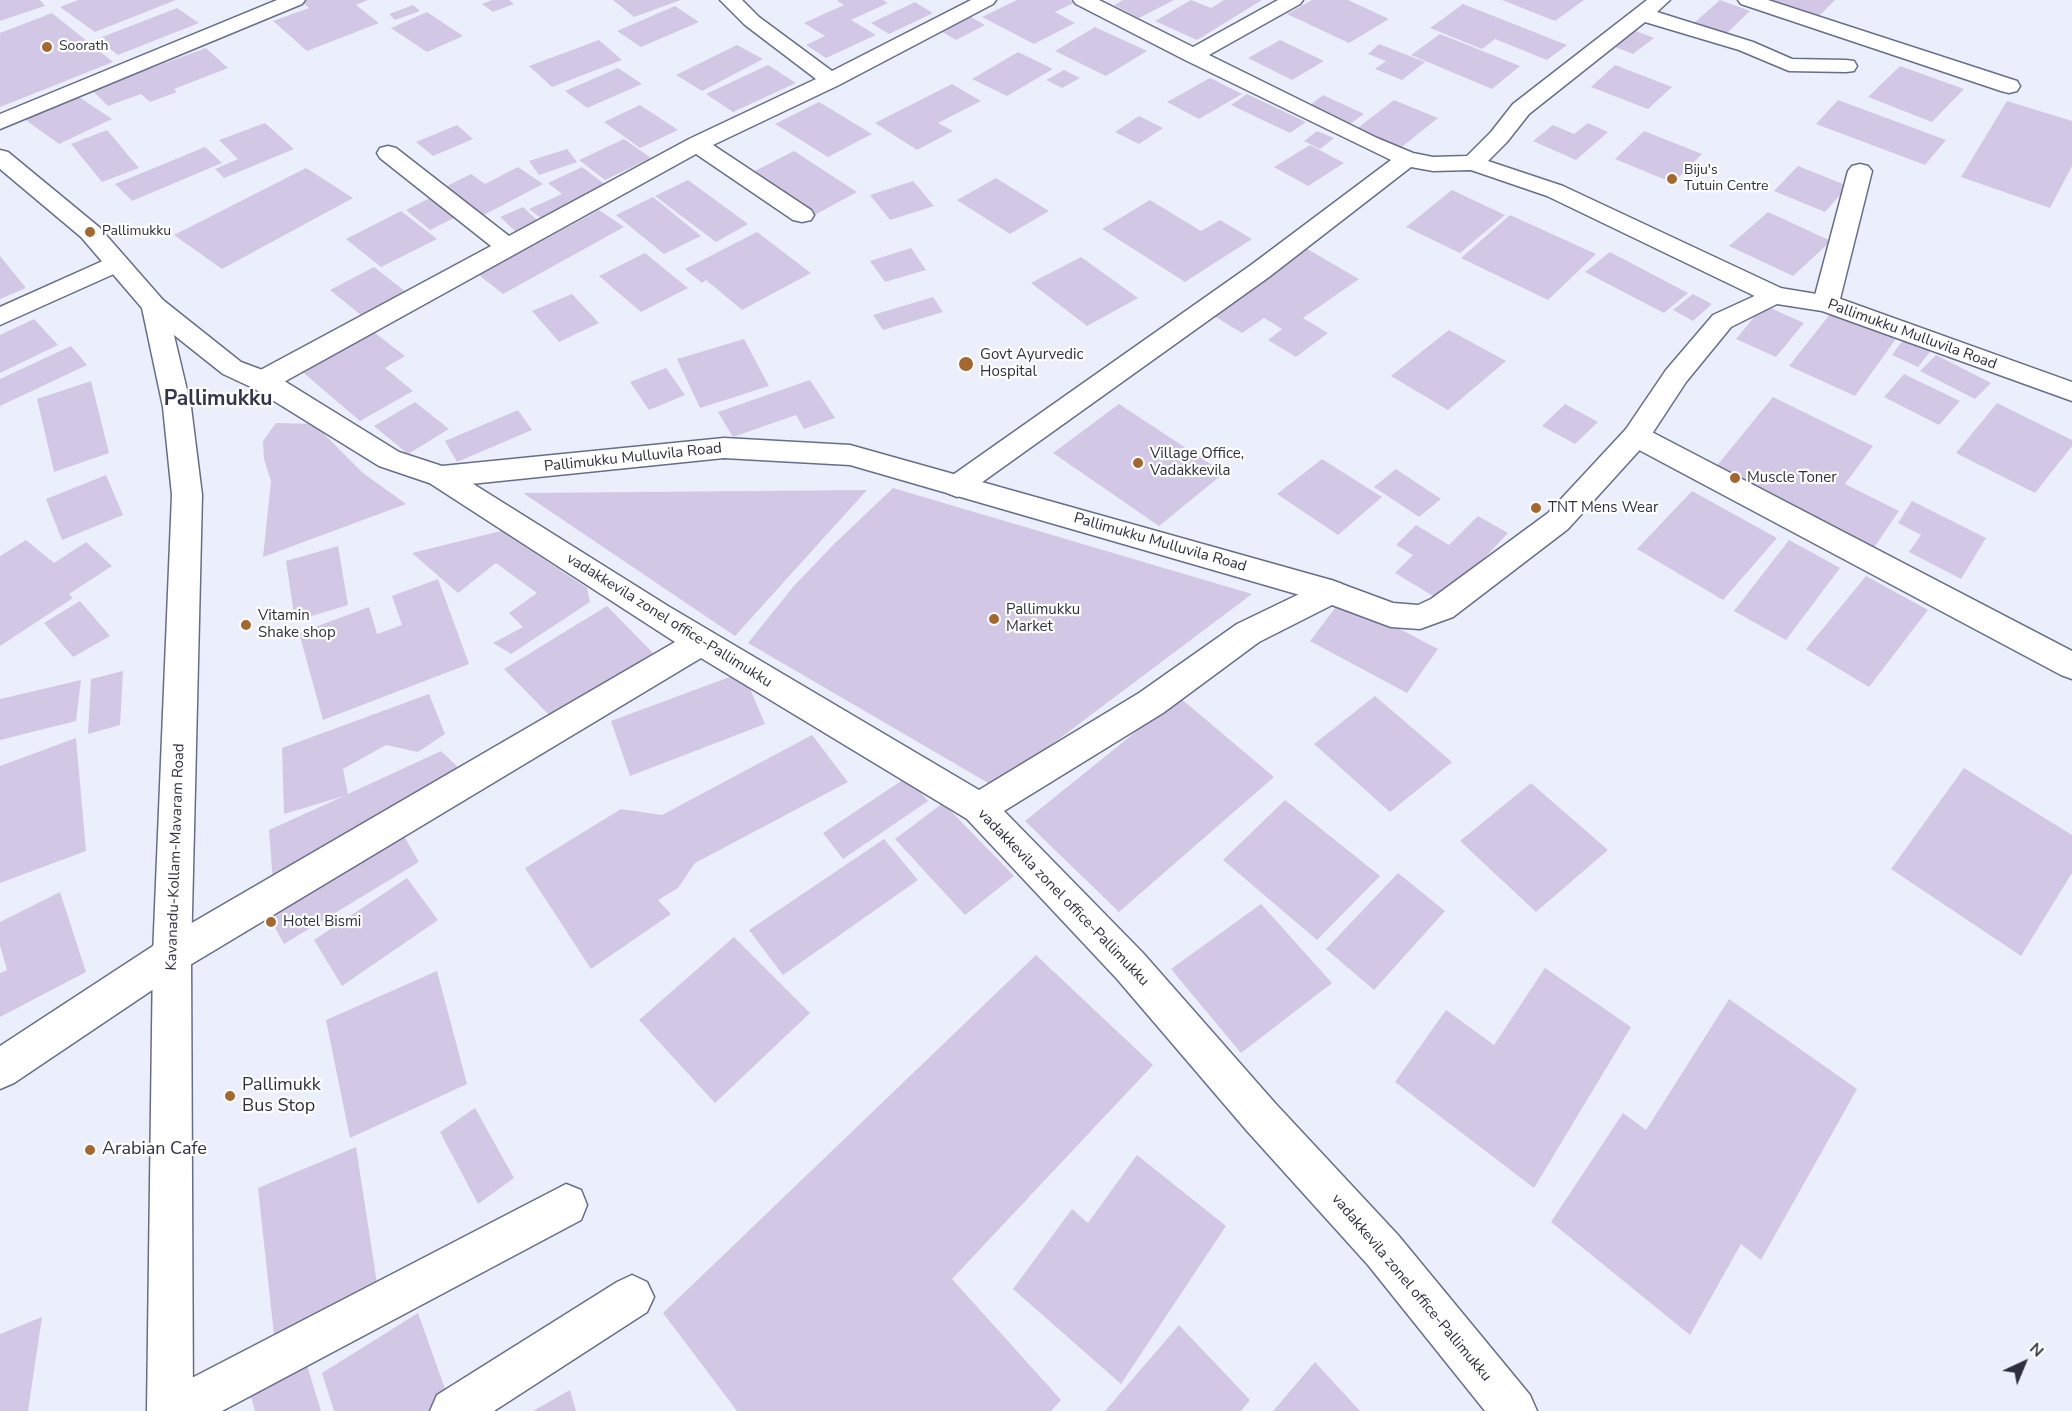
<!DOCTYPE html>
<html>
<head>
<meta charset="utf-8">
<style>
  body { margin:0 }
  #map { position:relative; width:2072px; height:1411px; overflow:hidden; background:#ebeffc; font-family:"Nunito Sans",sans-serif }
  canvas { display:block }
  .north { position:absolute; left:1994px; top:1333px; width:60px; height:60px; -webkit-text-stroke:4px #fff; paint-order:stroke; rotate:44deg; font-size:16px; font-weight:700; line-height:24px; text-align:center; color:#2e313d }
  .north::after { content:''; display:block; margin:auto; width:21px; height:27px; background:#2e313d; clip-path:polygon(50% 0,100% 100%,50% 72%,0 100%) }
</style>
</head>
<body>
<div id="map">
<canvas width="2072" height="1411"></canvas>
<div class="north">N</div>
</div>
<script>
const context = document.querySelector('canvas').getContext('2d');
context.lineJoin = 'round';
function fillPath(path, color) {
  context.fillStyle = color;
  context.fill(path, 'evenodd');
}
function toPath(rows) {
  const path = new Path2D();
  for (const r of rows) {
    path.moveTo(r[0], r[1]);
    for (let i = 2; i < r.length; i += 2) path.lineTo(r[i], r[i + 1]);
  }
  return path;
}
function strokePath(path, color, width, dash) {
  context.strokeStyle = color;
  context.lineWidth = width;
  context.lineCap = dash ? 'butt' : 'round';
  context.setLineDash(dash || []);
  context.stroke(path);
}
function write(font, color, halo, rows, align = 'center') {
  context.font = font + ' "Nunito Sans",sans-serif';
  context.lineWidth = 4.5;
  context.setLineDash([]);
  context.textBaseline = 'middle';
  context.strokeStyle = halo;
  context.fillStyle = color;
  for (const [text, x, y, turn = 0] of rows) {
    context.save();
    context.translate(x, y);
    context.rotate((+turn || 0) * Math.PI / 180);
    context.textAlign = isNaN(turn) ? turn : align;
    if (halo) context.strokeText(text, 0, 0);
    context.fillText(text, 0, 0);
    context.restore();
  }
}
const building = toPath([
  [0,0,40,0,45,6,0,21],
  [78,0,176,0,95,32,60,7],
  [304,0,368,0,356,5,379,23,307,51,273,21,309,8,301,1],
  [492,0,509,0,514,4,493,12,482,4],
  [613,0,681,0,634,17],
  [839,0,883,0,888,3,851,20,876,35,826,58,806,45,825,36,804,23,844,5,837,1],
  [1017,0,1069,0,1074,3,1055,12,1075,23,1034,44,982,17],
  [1123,0,1174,0,1139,18,1114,5],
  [1191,0,1211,8,1224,0,1262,0,1197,40,1155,21],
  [1312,0,1348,0,1389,19,1349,43,1287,14],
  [1502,0,1584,0,1555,21],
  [1720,0,1750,11,1726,34,1694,23],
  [1768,0,1835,0,1817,18],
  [915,2,933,13,889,34,871,23],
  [1463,4,1567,45,1547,60,1495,39,1482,49,1430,28],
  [413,5,420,11,395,20,389,14],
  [675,6,699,22,641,47,617,31],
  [177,8,199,23,118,55,97,39],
  [427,12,463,36,427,52,391,28],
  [52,13,113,62,0,107,0,33],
  [967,15,985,25,956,40,937,29],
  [1095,27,1147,51,1106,76,1055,51],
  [1636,31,1654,38,1633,54,1615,47],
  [1440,34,1520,66,1492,89,1411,55],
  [599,40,622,60,552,87,529,66],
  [1280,40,1324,61,1292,80,1248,58],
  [1379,44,1425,62,1402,80,1375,69,1386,61,1368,54],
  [737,45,763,59,702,91,676,75],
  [206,48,228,68,174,89,177,92,150,102,141,94,108,106,92,90],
  [1018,52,1053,69,1007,96,972,79],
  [768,65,796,83,733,112,706,94],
  [1615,65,1672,87,1648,109,1591,87],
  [1900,66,1964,89,1932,122,1868,97],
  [618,68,642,84,587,108,565,91],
  [1064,70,1080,78,1062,88,1046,80],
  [1210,78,1242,94,1199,119,1167,102],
  [952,84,981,101,938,123,953,131,917,150,875,123],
  [1247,94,1306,122,1290,133,1231,105],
  [76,95,112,119,59,144,23,118],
  [1323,95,1364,114,1350,124,1309,106],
  [1394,100,1438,118,1398,150,1355,130],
  [1838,100,1946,140,1925,165,1816,124],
  [2007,101,2072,121,2072,166,2050,208,1961,177],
  [819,102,872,134,828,157,775,124],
  [640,105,678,130,640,148,604,122],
  [1139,116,1163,128,1139,144,1115,132],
  [265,123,294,149,224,178,215,169,238,159,219,140],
  [1588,123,1608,132,1576,160,1533,141,1553,125,1574,134],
  [457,125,473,139,433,156,416,142],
  [107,130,139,168,102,182,71,144],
  [1317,131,1334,138,1320,149,1304,141],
  [1644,131,1702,154,1673,183,1615,159],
  [624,139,651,158,605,180,579,160],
  [1310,145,1344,163,1308,186,1274,167],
  [205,147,222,163,132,201,115,184],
  [567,149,577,162,539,175,529,161],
  [794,151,857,192,811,217,749,174],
  [1798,166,1848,186,1825,212,1774,191],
  [518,167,543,184,478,218,439,190,471,174,485,184],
  [582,167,607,186,541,218,529,209,562,194,548,183],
  [306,168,353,198,222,269,174,235],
  [996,178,1049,211,1010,234,957,200],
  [688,180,748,224,716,242,655,196],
  [913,181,934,206,890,220,870,195],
  [1452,190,1505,215,1460,253,1406,227],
  [434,196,458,216,430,230,406,210],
  [653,197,701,236,664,254,616,215],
  [1150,200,1201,231,1220,220,1252,239,1185,282,1102,229],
  [523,207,539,222,516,232,500,217],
  [599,210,624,227,503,294,479,275],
  [401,211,437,239,381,267,346,239],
  [1768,212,1831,241,1793,276,1729,246],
  [1510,215,1596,254,1548,300,1461,258],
  [757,232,811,273,742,310,706,280,702,283,685,269],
  [1302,246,1359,279,1303,318,1328,333,1296,357,1268,340,1282,329,1264,318,1242,333,1206,311],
  [911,248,926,270,885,282,870,261],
  [1610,252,1688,293,1664,313,1585,272],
  [645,253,688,288,641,312,599,276],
  [0,256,26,288,0,299],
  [1081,257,1138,298,1087,326,1031,283],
  [374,267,411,296,367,320,330,290],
  [572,294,599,323,559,342,532,311],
  [1693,294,1712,304,1693,321,1673,310],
  [933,297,943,312,883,330,873,315],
  [1764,305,1804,323,1776,357,1736,339],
  [1834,309,1898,336,1855,396,1789,366],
  [34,319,58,345,0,373,0,335],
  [371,330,405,356,385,368,413,391,360,421,299,369],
  [1449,330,1506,361,1448,410,1391,376],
  [1906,336,1933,348,1918,367,1892,355],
  [744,339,769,386,700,408,677,359],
  [71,346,87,365,0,406,0,379],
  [1936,355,1991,383,1975,399,1920,371],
  [666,368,685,395,649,410,630,382],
  [1904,374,1960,401,1939,425,1884,397],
  [810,380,835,418,804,429,796,415,733,437,718,412],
  [91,381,109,453,54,472,37,399],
  [1773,397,1873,446,1845,484,1899,511,1873,549,1715,468],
  [415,402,449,429,408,454,374,426],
  [1997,403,2072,440,2072,446,2035,493,1956,453],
  [1119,404,1224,473,1159,526,1053,453],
  [1565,404,1598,422,1575,444,1542,426],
  [518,410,532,430,457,462,445,441],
  [276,423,314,424,363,473,406,504,263,557,271,481,264,459,263,441],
  [1322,459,1382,497,1338,535,1277,494],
  [1396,469,1441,499,1419,517,1374,487],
  [106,475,123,515,62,540,46,499],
  [893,488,1252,594,995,787,748,643,793,587,833,545],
  [867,490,735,636,523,493],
  [1692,491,1777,538,1723,600,1637,549],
  [1912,501,1986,538,1961,579,1909,552,1921,535,1898,523],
  [1478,516,1508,533,1443,602,1395,573,1413,555,1396,545,1416,525,1449,545],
  [501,531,587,588,590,602,511,654,493,643,523,627,509,613,537,593,496,563,458,593,412,553],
  [26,540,54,563,86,542,112,566,69,594,73,598,0,646,0,556],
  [1789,540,1840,568,1786,640,1734,611],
  [338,546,348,605,295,621,286,561],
  [1866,576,1928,610,1869,687,1806,649],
  [438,579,469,664,323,720,299,633,369,607,377,634,402,625,392,596],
  [1342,599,1438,649,1407,693,1310,641],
  [80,601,110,636,73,657,44,623],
  [607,606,653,653,552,718,504,669],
  [123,671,120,725,88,734,91,679],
  [743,672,765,724,630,776,611,721],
  [81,680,76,721,0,740,0,699],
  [429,694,445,734,418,752,386,745,343,769,348,794,441,751,465,774,273,883,269,830,344,796,284,814,282,748],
  [1375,696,1452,762,1390,812,1314,744],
  [1179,697,1274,777,1119,912,1025,821],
  [812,735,848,782,695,863,678,888,658,900,671,914,591,969,525,868,621,809,662,815],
  [76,738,86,851,0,883,0,766],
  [1964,768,2072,835,2072,873,2021,956,1891,869],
  [907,777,928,801,843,859,823,833],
  [1531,783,1608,850,1536,912,1460,841],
  [1285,800,1380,876,1317,940,1223,860],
  [943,803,1014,876,965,915,895,839],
  [401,831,419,862,284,944,266,911],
  [884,839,918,880,783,975,749,930],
  [1398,873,1445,911,1374,990,1326,949],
  [407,878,438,920,342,986,314,940],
  [60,892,86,972,0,1017,0,973,7,970,0,945,0,922],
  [1261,904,1332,983,1241,1053,1171,969],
  [734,937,810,1013,715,1103,639,1020],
  [1036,955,1153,1065,952,1279,1061,1400,1051,1411,737,1411,663,1313],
  [1545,968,1631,1027,1534,1188,1395,1082,1446,1010,1494,1045],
  [437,971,467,1084,350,1138,326,1020],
  [1729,999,1857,1089,1761,1260,1741,1244,1690,1335,1551,1222,1623,1113,1646,1130],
  [475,1108,514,1178,478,1204,440,1132],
  [356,1147,378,1290,274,1335,258,1188],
  [1137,1155,1226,1226,1121,1384,1013,1289,1072,1209,1088,1223],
  [418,1313,449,1400,432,1411,334,1411,322,1373],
  [42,1317,28,1411,0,1411,0,1334],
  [1179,1325,1250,1400,1241,1411,1105,1411],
  [306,1362,321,1411,255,1411,251,1397],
  [1315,1362,1360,1411,1273,1411],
  [570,1390,576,1411,533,1411]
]);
const street = toPath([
  [277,0,305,0,302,4,0,129,0,114,277,0],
  [720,0,742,0,759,17,832,71,971,0,996,0,993,4,839,85,713,145,811,210,814,215,811,220,802,222,793,220,696,154,273,388,263,390,253,388,249,381,253,374,491,246,380,158,377,153,380,148,388,146,396,148,509,236,689,139,816,79,745,25,720,0],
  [1073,0,1099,0,1193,47,1278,0,1303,0,1300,4,1209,55,1377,138,1413,153,1433,157,1467,156,1491,132,1513,104,1647,0,1670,0,1657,12,1753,42,1792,59,1846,60,1854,61,1857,66,1854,71,1846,72,1789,71,1739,50,1645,22,1529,114,1507,142,1488,161,1563,186,1783,289,1787,295,1783,301,1774,303,1765,301,1547,196,1471,170,1433,171,1411,167,1269,277,967,493,957,497,947,493,942,486,947,479,1251,265,1391,160,1185,60,1076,4,1073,0],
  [1738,0,1768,0,2017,81,2020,86,2017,91,2009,93,2001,91,1741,4,1738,0],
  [1860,164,1868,166,1872,171,1839,303,1835,309,1826,311,1817,309,1813,303,1848,171,1852,166,1860,164],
  [116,255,125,257,128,263,125,269,0,325,0,307,116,255],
  [1636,426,1646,429,2072,651,2072,679,2061,675,1626,443,1622,436,1626,429,1636,426],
  [441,467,451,470,668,606,979,790,1139,693,1237,624,1320,584,1331,580,1342,584,1346,592,1342,600,1259,642,1163,713,1004,811,1143,953,1275,1103,1398,1235,1530,1395,1537,1411,1485,1411,1368,1265,1247,1131,1117,979,967,819,701,658,185,968,172,973,159,968,153,955,159,942,675,642,431,484,427,477,431,470,441,467],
  [566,1184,581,1190,587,1205,581,1220,222,1411,152,1411,159,1395,566,1184],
  [632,1275,647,1282,654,1297,647,1312,494,1411,430,1411,437,1395,617,1282,632,1275]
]);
const secondary = toPath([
  [1774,287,1835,297,2072,382,2072,401,1822,311,1777,304,1731,327,1686,382,1646,443,1568,529,1453,617,1420,629,1391,627,1324,602,850,465,724,458,441,487,379,466,253,388,223,374,145,312,141,306,145,300,154,298,163,300,241,362,273,374,399,452,442,466,724,438,850,445,1331,580,1393,603,1418,605,1431,599,1548,513,1626,429,1666,370,1713,315,1774,287],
  [172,937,185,942,191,955,185,968,14,1083,0,1089,0,1046,159,942,172,937]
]);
const primary = toPath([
  [0,150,8,152,99,227,163,300,167,306,191,407,202,495,191,955,193,1411,147,1411,153,955,172,495,163,407,142,308,81,237,0,169,0,150]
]);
const markers = [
  [47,47,6,"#a6672f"],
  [1672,179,6,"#a6672f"],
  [90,232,6,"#a6672f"],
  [966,364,8,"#a6672f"],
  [1138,463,6,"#a6672f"],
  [1735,478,6,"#a6672f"],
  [1536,508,6,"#a6672f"],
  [994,619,6,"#a6672f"],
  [246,625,6,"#a6672f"],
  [271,922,6,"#a6672f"],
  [230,1096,6,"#a6672f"],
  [90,1150,6,"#a6672f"]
];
const farPoinames = [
  ["Soorath",59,47],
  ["Biju's",1684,171],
  ["Tutuin Centre",1684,187],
  ["Pallimukku",102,232]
];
const streetNames = [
  ["Pallimukku Mulluvila Road",1912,335,20],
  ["Pallimukku Mulluvila Road",633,458,-6],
  ["Pallimukku Mulluvila Road",1160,543,16],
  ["vadakkevila zonel office-Pallimukku",669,621,32],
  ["Kavanadu-Kollam-Mavaram Road",176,857,-88],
  ["vadakkevila zonel office-Pallimukku",1063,898,46],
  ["vadakkevila zonel office-Pallimukku",1411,1288,50]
];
const poiNames = [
  ["Govt Ayurvedic",980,355],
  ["Hospital",980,372],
  ["Village Office,",1150,454],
  ["Vadakkevila",1150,471],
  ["Muscle Toner",1747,478],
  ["TNT Mens Wear",1548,508],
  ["Pallimukku",1006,610],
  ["Market",1006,627],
  ["Vitamin",258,616],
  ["Shake shop",258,633],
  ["Hotel Bismi",283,922]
];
const nearPoinames = [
  ["Pallimukk",242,1086],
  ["Bus Stop",242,1107],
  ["Arabian Cafe",102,1150]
];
const districtNames = [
  ["Pallimukku",218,400]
];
fillPath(building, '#d3c7e6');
strokePath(street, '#666d8a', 3);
strokePath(secondary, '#666d8a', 3);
strokePath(primary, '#666d8a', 3);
fillPath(street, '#fff');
fillPath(secondary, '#fff');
fillPath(primary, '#fff');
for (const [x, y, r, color] of markers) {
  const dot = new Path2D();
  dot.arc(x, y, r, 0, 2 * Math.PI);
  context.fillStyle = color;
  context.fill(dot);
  strokePath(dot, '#fff', 2);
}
write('14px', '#2e313d', '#fff', farPoinames, 'left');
write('15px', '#2e313d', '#fff', streetNames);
write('15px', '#2e313d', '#fff', poiNames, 'left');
write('18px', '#2e313d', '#fff', nearPoinames, 'left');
write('bold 21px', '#31364f', '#fff', districtNames);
</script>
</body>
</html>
